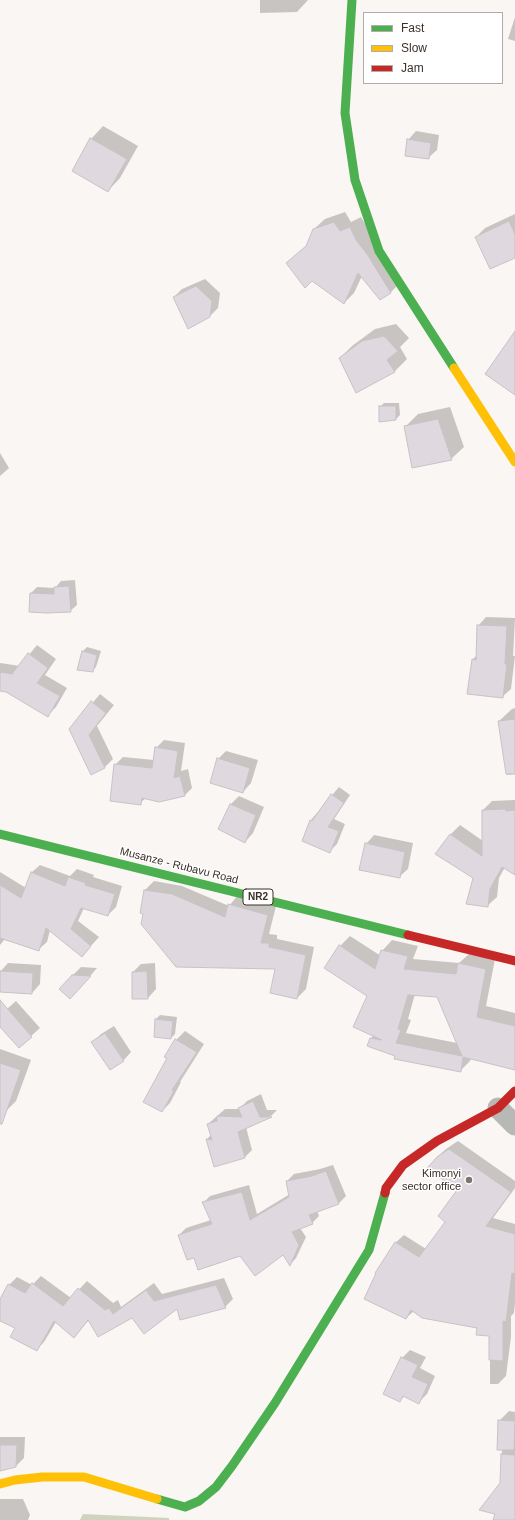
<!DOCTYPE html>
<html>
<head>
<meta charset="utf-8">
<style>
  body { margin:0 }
  #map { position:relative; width:515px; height:1520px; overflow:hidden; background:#f9f6f3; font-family:Arial,sans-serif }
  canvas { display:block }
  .legend { position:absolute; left:363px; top:12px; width:140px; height:72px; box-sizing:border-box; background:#fff; border:1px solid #b1aca9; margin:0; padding:5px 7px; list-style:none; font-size:12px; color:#3b3028 }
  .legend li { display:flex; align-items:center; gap:8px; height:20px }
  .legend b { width:20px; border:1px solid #b1aca9 }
</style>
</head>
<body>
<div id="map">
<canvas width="515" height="1520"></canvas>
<ul class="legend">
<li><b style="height:5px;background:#4caf50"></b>Fast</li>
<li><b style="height:5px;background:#ffc107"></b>Slow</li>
<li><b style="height:5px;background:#c62828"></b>Jam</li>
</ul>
</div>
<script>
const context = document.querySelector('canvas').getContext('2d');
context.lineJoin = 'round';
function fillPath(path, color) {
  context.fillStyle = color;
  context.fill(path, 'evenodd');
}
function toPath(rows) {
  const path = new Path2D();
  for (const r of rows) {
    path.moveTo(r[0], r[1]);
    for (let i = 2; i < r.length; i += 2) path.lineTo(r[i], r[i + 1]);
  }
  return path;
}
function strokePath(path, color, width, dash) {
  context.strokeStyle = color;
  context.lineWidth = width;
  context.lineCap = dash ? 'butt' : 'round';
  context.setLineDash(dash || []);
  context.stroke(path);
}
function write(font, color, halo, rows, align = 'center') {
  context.font = font + ' Arial,sans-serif';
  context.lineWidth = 3;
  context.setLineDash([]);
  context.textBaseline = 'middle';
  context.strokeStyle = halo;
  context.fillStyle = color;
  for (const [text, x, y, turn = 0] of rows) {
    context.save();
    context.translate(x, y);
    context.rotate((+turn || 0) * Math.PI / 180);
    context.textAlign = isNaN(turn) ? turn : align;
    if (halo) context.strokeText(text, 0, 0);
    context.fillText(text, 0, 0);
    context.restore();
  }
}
const forest = toPath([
  [83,1514,169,1518,169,1520,80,1520]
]);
const shadow = toPath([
  [260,0,308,0,297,12,260,13],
  [515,17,515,41,508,39],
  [103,126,138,146,120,178,108,191,73,171,91,139],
  [416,131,439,135,437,150,428,158,408,140],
  [345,212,351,222,361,217,401,282,391,292,380,299,362,276,354,293,344,303,288,263,308,244,314,229,325,219],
  [515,214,515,257,476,237,485,228],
  [205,279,220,293,218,308,209,317,174,297,182,289],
  [396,324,409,338,400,347,407,359,395,371,357,392,340,358,352,346,375,329],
  [384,403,399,403,400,415,396,419,380,407],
  [450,407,464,447,451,459,405,427,418,414],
  [0,453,9,468,0,476],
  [75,580,77,605,70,611,31,593,37,587,55,588,61,581],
  [486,617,515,618,513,656,515,656,511,689,502,697,472,660,477,655,478,626],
  [37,645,56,659,45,675,67,688,56,707,48,715,6,691,0,690,0,663,20,666],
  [87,647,101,651,96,667,92,671,79,669,83,651],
  [100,694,114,705,97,726,113,759,105,767,92,773,71,729],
  [515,708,515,774,507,775,499,721,512,709],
  [164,740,185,743,181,771,188,769,192,788,184,796,146,798,140,803,115,765,123,757,154,760,156,748],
  [226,751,258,760,251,783,243,792,218,759],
  [339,787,350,795,334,819,345,824,337,844,330,851,311,820],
  [239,796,264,807,253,833,245,842,219,828,231,804],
  [515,800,515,849,499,878,497,897,487,906,474,878,437,853,451,834,460,825,483,841,483,810,492,801],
  [374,835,413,843,408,869,399,877,366,844],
  [40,865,70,876,77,869,94,875,93,877,122,886,116,907,108,915,84,908,78,921,99,937,82,956,50,930,47,942,38,950,5,939,0,945,0,872,26,888,31,873],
  [154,881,182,886,229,906,238,895,276,906,269,934,277,935,277,939,314,947,306,989,297,998,276,968,144,913,145,890],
  [350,936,381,956,382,951,392,940,418,946,413,959,459,963,469,954,495,959,486,1006,515,1013,515,1066,471,1058,470,1061,460,1071,371,1038,374,1035,368,996,340,946],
  [415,994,437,996,457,1043,406,1033,411,1020,408,1019],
  [8,963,41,965,40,984,32,993,0,991,0,972],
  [155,963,156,989,148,998,133,972,141,964],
  [81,967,97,968,79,989,72,976],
  [16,1001,40,1028,19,1047,0,1026,0,1015],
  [160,1015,177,1017,175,1034,171,1038,155,1036,156,1019],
  [114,1026,131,1052,123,1061,93,1042,101,1034],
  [185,1031,204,1044,180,1082,181,1082,170,1103,162,1111,168,1058,166,1056,176,1040],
  [0,1049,31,1060,16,1101,6,1111,0,1109],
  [261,1094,267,1110,277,1110,271,1116,246,1127,252,1150,245,1157,215,1166,207,1139,211,1135,208,1124,225,1109,240,1109,240,1108,247,1101],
  [458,1141,515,1181,515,1188,493,1218,515,1224,515,1302,514,1313,511,1316,511,1337,506,1376,498,1384,490,1384,490,1336,478,1327,414,1311,406,1318,395,1243,404,1235,426,1249,447,1222,458,1190,437,1157,446,1149],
  [333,1165,346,1196,339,1203,317,1211,319,1216,312,1223,300,1228,306,1237,296,1258,290,1265,283,1253,194,1257,179,1235,186,1228,211,1220,203,1203,210,1196,249,1185,257,1214,290,1194,287,1181,294,1174,320,1169],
  [41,1276,71,1298,87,1281,113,1303,118,1300,121,1307,154,1283,162,1294,224,1278,233,1299,225,1307,177,1308,132,1317,89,1320,74,1337,56,1322,44,1342,36,1350,16,1328,0,1319,0,1300,9,1285,17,1277,32,1285],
  [410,1350,426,1357,420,1368,435,1376,427,1394,418,1403,405,1396,399,1401,402,1358],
  [509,1411,515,1412,515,1520,494,1520,501,1483,502,1449,499,1449,500,1420],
  [0,1437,25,1437,24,1458,16,1466,0,1471],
  [0,1499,23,1499,30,1515,28,1520,0,1520]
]);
const building = toPath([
  [90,138,127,159,108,192,72,171,90,138],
  [407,139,431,143,429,159,405,156,407,139],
  [509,221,515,234,515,258,490,269,475,237,509,221],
  [334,222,340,231,350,227,356,240,367,254,391,293,380,300,358,273,344,304,312,281,305,288,286,263,306,246,313,229,334,222],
  [196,286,212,301,210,317,188,329,173,297,196,286],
  [515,331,515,395,485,374,515,331],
  [384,336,398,351,387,360,395,372,356,393,339,358,362,341,384,336],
  [379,406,396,406,396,420,379,422,379,406],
  [438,419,452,460,412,468,404,426,438,419],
  [69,586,71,612,47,613,29,612,30,593,54,594,54,587,69,586],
  [477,625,507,626,505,664,507,664,503,698,467,694,472,659,476,660,477,625],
  [82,651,97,655,93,672,77,670,82,651],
  [28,653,48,668,37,683,60,696,48,717,6,692,0,691,0,672,12,674,28,653],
  [91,701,106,713,89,735,105,768,91,775,69,729,91,701],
  [515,719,515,774,506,774,498,721,515,719],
  [155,747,178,751,174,778,180,776,185,796,159,802,142,798,141,805,110,801,114,764,152,768,155,747],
  [217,758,250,768,243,793,210,783,217,758],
  [331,794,344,803,328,827,339,831,330,853,302,841,310,820,312,821,331,794],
  [230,804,256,815,245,843,218,829,230,804],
  [506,809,506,811,515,810,515,875,502,867,490,889,488,907,466,904,473,878,435,854,450,834,482,856,482,810,506,809],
  [365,843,405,852,400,878,359,870,365,843],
  [31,872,65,886,68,877,86,883,85,885,115,894,108,916,81,908,71,929,91,946,82,957,46,928,39,951,0,938,0,885,21,898,31,872],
  [144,890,172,894,225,917,228,904,268,915,261,943,269,943,269,947,306,955,297,999,270,993,275,969,176,967,141,924,143,914,140,913,144,890],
  [339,945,375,969,381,950,408,956,404,969,456,974,458,963,486,969,477,1017,515,1026,515,1070,463,1057,461,1072,394,1059,395,1056,367,1046,370,1038,382,1040,353,1027,367,996,324,968,339,945],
  [408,995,437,997,462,1056,396,1043,401,1030,398,1029,408,995],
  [0,971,33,973,32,994,0,992,0,971],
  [147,971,148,999,132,999,132,972,147,971],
  [72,975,91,976,70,999,59,989,72,975],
  [0,1000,32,1037,19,1048,0,1027,0,1000],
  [155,1019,173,1021,171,1039,154,1037,155,1019],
  [105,1033,124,1061,110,1070,91,1042,105,1033],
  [175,1039,197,1052,172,1090,174,1091,162,1112,143,1102,167,1058,164,1057,175,1039],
  [0,1063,21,1070,2,1124,0,1124,0,1063],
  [253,1101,260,1117,272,1117,238,1132,245,1158,214,1167,206,1139,212,1140,207,1124,217,1121,217,1116,242,1117,238,1108,253,1101],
  [449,1149,511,1192,486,1226,515,1234,515,1274,512,1273,506,1322,503,1321,503,1361,489,1360,489,1336,476,1335,477,1328,422,1318,411,1310,406,1319,364,1299,376,1273,375,1273,395,1242,419,1257,445,1222,438,1216,457,1190,427,1168,437,1157,449,1149],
  [326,1171,339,1204,309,1215,313,1224,292,1232,299,1245,290,1266,283,1255,255,1276,240,1256,198,1270,194,1258,187,1260,178,1235,212,1224,202,1202,242,1192,250,1220,289,1197,286,1181,312,1176,326,1171],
  [32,1283,63,1306,78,1288,105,1310,109,1308,113,1314,146,1290,154,1301,216,1285,226,1308,180,1320,177,1309,144,1334,132,1318,98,1337,88,1320,74,1338,54,1321,37,1351,10,1337,15,1328,0,1321,0,1299,8,1284,25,1293,32,1283],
  [401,1357,418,1365,412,1377,428,1384,419,1404,403,1396,400,1402,383,1394,401,1357],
  [498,1420,515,1421,514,1450,497,1450,498,1420],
  [0,1445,17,1445,16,1467,0,1471,0,1445],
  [501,1454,515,1455,515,1520,493,1520,495,1514,479,1510,500,1483,501,1454]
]);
const street = toPath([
  [498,1108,515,1125]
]);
const fast = toPath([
  [352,0,345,113,355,180,379,251,454,368],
  [0,834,408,935],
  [157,1499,185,1507,199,1501,216,1487,232,1466,275,1403,369,1250,385,1193]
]);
const slow = toPath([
  [454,368,515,462],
  [0,1484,15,1480,42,1477,84,1477,157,1499]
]);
const jam = toPath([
  [408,935,515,961],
  [385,1193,386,1188,403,1165,437,1141,498,1108,515,1091]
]);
const markers = [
  [469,1180,4,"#7e756f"]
];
const shields = [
  [258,897,30]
];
const shieldNames = [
  ["NR2",258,897]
];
const streetNames = [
  ["Musanze - Rubavu Road",179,866,14]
];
const poiNames = [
  ["Kimonyi",461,1174],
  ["sector office",461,1187]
];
fillPath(forest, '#d0d3bd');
fillPath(shadow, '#0003');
fillPath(building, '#dfd9df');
strokePath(building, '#c6c2c6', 1);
strokePath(street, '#b8b8b4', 21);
strokePath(fast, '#4caf50', 9);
strokePath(slow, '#ffc107', 9);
strokePath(jam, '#c62828', 9);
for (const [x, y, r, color] of markers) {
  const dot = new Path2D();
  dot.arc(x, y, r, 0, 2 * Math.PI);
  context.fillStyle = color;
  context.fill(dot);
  strokePath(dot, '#fff', 1.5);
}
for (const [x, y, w] of shields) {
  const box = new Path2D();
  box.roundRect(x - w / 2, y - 8, w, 16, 3);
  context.fillStyle = '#fff';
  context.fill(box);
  strokePath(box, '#3b3028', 1);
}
write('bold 10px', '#3b3028', null, shieldNames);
write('11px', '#3b3028', '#fff', streetNames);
write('11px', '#3b3028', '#fff', poiNames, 'right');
</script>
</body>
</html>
